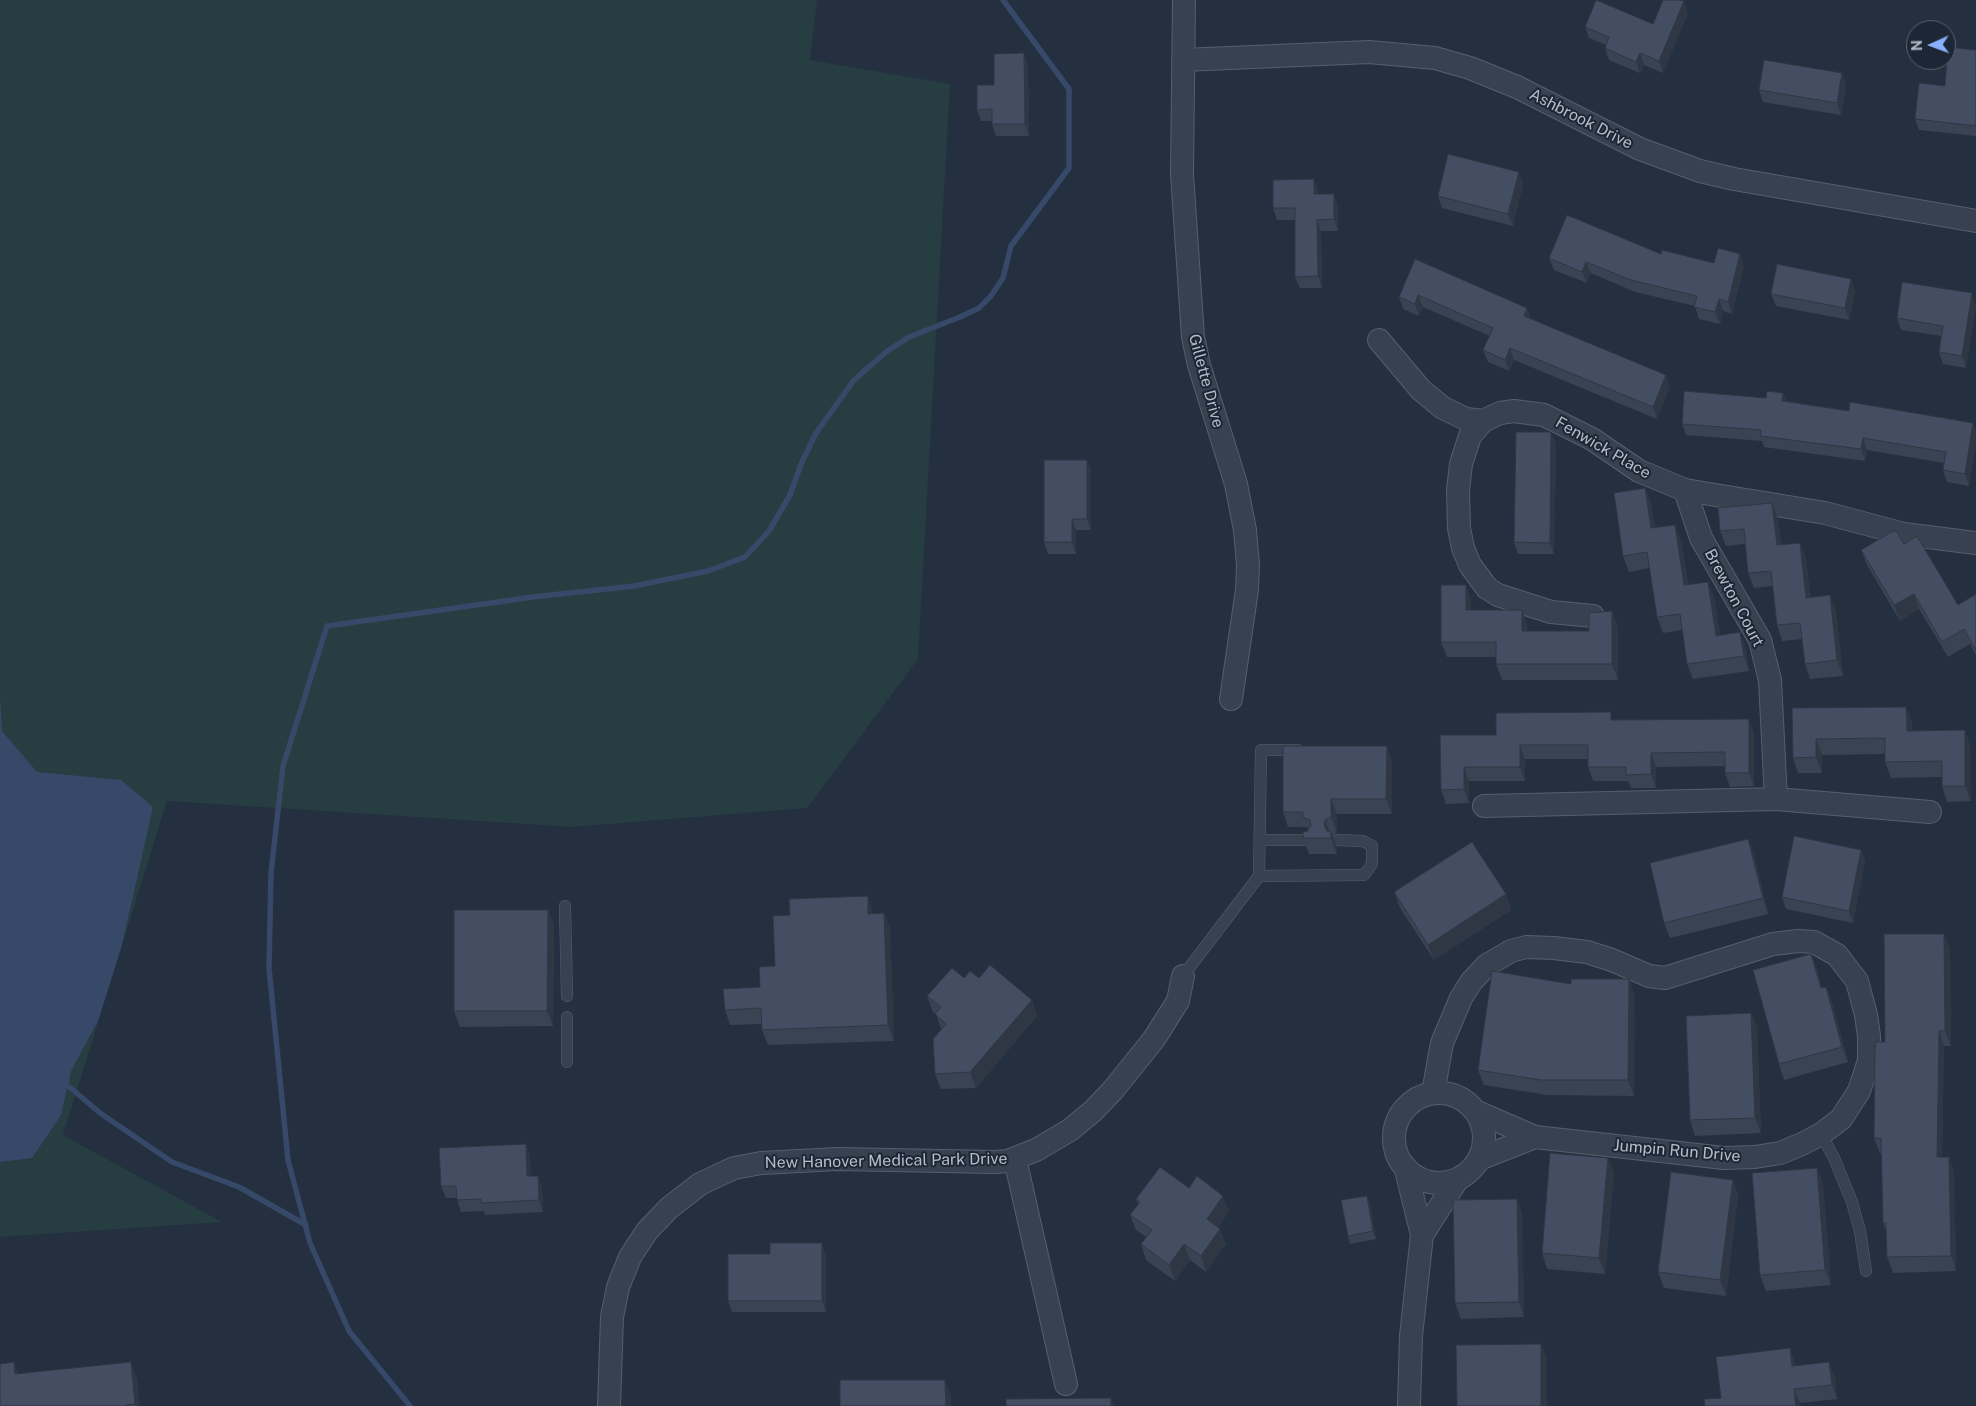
<!DOCTYPE html>
<html>
<head>
<meta charset="utf-8">
<style>
  body { margin:0 }
  #map { position:relative; width:1976px; height:1406px; overflow:hidden; background:#242f40; font-family:"Public Sans",sans-serif }
  canvas { display:block }
  .north { position:absolute; left:1906px; top:20px; width:50px; height:50px; box-sizing:border-box; background:#1d2635; border:1px solid #5a6271; border-radius:50%; rotate:268deg; font-size:14px; font-weight:700; line-height:20px; text-align:center; color:#b5bcca }
  .north::after { content:''; display:block; margin:auto; width:18px; height:22px; background:#88b0fc; clip-path:polygon(50% 0,100% 100%,50% 72%,0 100%) }
</style>
</head>
<body>
<div id="map">
<canvas width="1976" height="1406"></canvas>
<div class="north">N</div>
</div>
<script>
const context = document.querySelector('canvas').getContext('2d');
context.lineJoin = 'round';
function fillPath(path, color) {
  context.fillStyle = color;
  context.fill(path, 'evenodd');
}
function toPath(rows) {
  const path = new Path2D();
  for (const r of rows) {
    if (r.length === 3) {
      path.moveTo(r[0] + r[2], r[1]);
      path.arc(r[0], r[1], r[2], 0, 2 * Math.PI);
      continue;
    }
    path.moveTo(r[0], r[1]);
    for (let i = 2; i < r.length; i += 2) path.lineTo(r[i], r[i + 1]);
  }
  return path;
}
function strokePath(path, color, width, dash) {
  context.strokeStyle = color;
  context.lineWidth = width;
  context.lineCap = dash ? 'butt' : 'round';
  context.setLineDash(dash || []);
  context.stroke(path);
}
function write(font, color, halo, rows, align = 'center') {
  context.font = font + ' "Public Sans",sans-serif';
  context.lineWidth = 4;
  context.setLineDash([]);
  context.textBaseline = 'middle';
  context.strokeStyle = halo;
  context.fillStyle = color;
  for (const [text, x, y, turn = 0] of rows) {
    context.save();
    context.translate(x, y);
    context.rotate((+turn || 0) * Math.PI / 180);
    context.textAlign = isNaN(turn) ? turn : align;
    if (halo) context.strokeText(text, 0, 0);
    context.fillText(text, 0, 0);
    context.restore();
  }
}
const green = toPath([
  [0,0,817,0,810,60,950,84,918,659,807,808,572,827,167,801,63,1135,222,1222,0,1237]
]);
const water = toPath([
  [0,697,2,731,37,772,121,780,153,807,122,945,98,1021,71,1071,61,1115,32,1158,0,1162]
]);
const stream = toPath([
  [67,1080,66,1084,100,1113,172,1162,239,1187,306,1225],
  [410,1406,349,1331,310,1243,288,1160,269,968,271,873,283,766,327,626,533,597,634,586,708,571,745,557,769,531,790,495,801,464,816,433,854,380,886,352,909,337,960,317,979,308,991,296,1003,278,1011,246,1069,168,1069,89,1003,0]
]);
const service = toPath([
  [1261,840,1309,840],
  [1259,876,1364,875,1372,864,1372,846,1363,841,1337,840],
  [565,906,567,996],
  [1183,976,1259,876,1261,750,1298,750],
  [567,1062,567,1017],
  [1821,1134,1834,1158,1852,1202,1860,1231,1866,1271]
]);
const minor = toPath([
  [1184,0,1182,174,1193,337,1199,365,1236,484,1245,530,1248,565,1247,590,1231,699],
  [1183,60,1369,52,1435,58,1470,68,1517,87,1640,149,1700,171,1734,179,1976,221],
  [1379,340,1421,390,1443,408,1466,419,1483,421,1500,413,1514,411,1544,415,1592,439,1639,471,1685,490,1825,513,1904,534,1976,543],
  [1483,421,1470,436,1461,464,1458,490,1459,528,1463,548,1470,565,1487,588,1498,595,1551,612,1593,616],
  [1685,490,1701,538,1760,640,1770,680,1776,799],
  [1484,806,1776,799,1930,812],
  [1439,1138,45],
  [1433,1093,1442,1043,1461,998,1471,982,1487,965,1511,951,1526,947,1554,948,1587,952,1612,960,1649,976,1665,978,1773,944,1798,941,1814,942,1837,955,1857,981,1866,1015,1869,1036,1869,1060,1865,1073,1859,1091,1841,1119,1821,1134,1802,1144,1780,1153,1755,1157,1724,1158,1535,1137],
  [1475,1111,1535,1137,1479,1159],
  [1015,1159,1066,1384],
  [1406,1170,1422,1235,1457,1180],
  [609,1406,612,1317,618,1287,630,1257,647,1231,669,1208,700,1184,734,1168,761,1163,838,1159,995,1162,1008,1161,1036,1150,1070,1130,1093,1111,1113,1090,1154,1039,1178,1001,1183,976],
  [1409,1406,1411,1336,1422,1235]
]);
const wall = toPath([
  [1688,13,1663,73,1644,65,1640,73,1609,60,1605,48,1606,45,1589,38,1585,27,1653,24],
  [1976,50,1976,136,1919,130,1915,119,1945,86],
  [1028,65,1029,136,996,136,992,124,992,121,981,121,977,110,994,85],
  [1846,85,1841,115,1763,102,1759,90],
  [1519,172,1523,184,1513,226,1442,208,1438,196],
  [1314,179,1318,191,1318,194,1338,206,1338,231,1321,231,1322,288,1300,288,1295,277,1295,220,1277,220,1273,208],
  [1661,254,1714,263,1744,266,1732,314,1723,311,1720,324,1699,319,1695,306,1635,292,1591,273,1587,283,1554,270,1549,258],
  [1415,259,1527,308,1531,320,1670,386,1657,419,1514,360,1509,371,1488,362,1483,350,1490,336,1423,307,1419,316,1403,309,1399,297],
  [1851,279,1855,291,1849,320,1776,306,1771,294],
  [1976,304,1966,368,1943,364,1939,352,1941,336,1901,330,1897,318],
  [1783,393,1786,401,1976,431,1976,444,1969,486,1947,482,1943,470,1944,463,1867,450,1865,461,1764,447,1762,441,1686,435,1682,424,1766,398],
  [1556,444,1554,554,1518,554,1514,542],
  [1087,460,1091,471,1091,530,1076,530,1076,554,1048,554,1044,542],
  [1645,488,1651,504,1655,528,1681,540,1688,585,1714,597,1720,635,1746,648,1749,671,1693,679,1687,664,1682,630,1663,633,1657,617,1650,568,1629,572,1623,556],
  [1778,519,1781,545,1806,558,1810,597,1830,595,1836,611,1843,676,1810,679,1805,664,1802,639,1782,641,1777,625,1773,586,1754,588,1748,573,1745,544,1726,546,1720,531],
  [1904,544,1958,605,1976,594,1976,655,1970,644,1948,657,1919,609,1900,621,1867,565,1861,550],
  [1466,585,1471,600,1471,610,1522,610,1527,625,1527,631,1589,631,1612,611,1618,627,1618,680,1502,680,1496,664,1496,657,1447,657,1441,642],
  [1792,708,1912,722,1912,731,1965,730,1970,746,1971,801,1947,802,1942,786,1942,777,1891,778,1885,762,1885,754,1822,755,1822,773,1798,773,1793,758],
  [1614,720,1754,733,1754,786,1730,787,1725,773,1725,766,1656,767,1656,788,1631,788,1628,781,1593,781,1588,767,1588,759,1525,759,1525,781,1469,781,1469,803,1446,804,1441,790,1496,735],
  [1392,762,1392,814,1337,814,1337,833,1332,835,1337,848,1337,854,1309,854,1303,838,1308,830,1307,827,1288,827,1283,812],
  [1748,839,1754,854,1768,914,1670,938,1664,923],
  [1861,850,1865,861,1853,923,1786,909,1782,897],
  [1394,892,1506,894,1511,910,1434,960,1400,908],
  [868,896,873,914,884,913,890,929,894,1041,768,1045,762,1030,762,1024,730,1025,725,1010,760,987,775,966,790,915],
  [548,910,554,925,553,1026,460,1027,454,1011],
  [1950,949,1951,1046,1944,1046,1942,1157,1949,1157,1954,1172,1956,1271,1893,1273,1887,1257,1887,1234,1883,1223,1882,1154,1880,1154,1874,1138,1885,1042],
  [1817,969,1822,988,1826,987,1832,1002,1848,1062,1784,1080,1779,1064],
  [964,978,979,978,1032,1000,1037,1016,976,1088,941,1089,935,1074,941,1029,936,1014,933,1012,927,996],
  [1635,995,1634,1096,1547,1095,1484,1085,1478,1070],
  [1751,1013,1757,1028,1761,1133,1695,1136,1690,1120],
  [526,1144,530,1156,531,1176,538,1176,542,1188,543,1212,485,1215,484,1211,461,1212,457,1200,457,1198,446,1198,441,1186],
  [1614,1173,1605,1274,1547,1269,1542,1253],
  [1733,1180,1738,1195,1726,1296,1664,1288,1658,1272],
  [1823,1183,1831,1285,1766,1291,1760,1275],
  [1189,1188,1229,1211,1218,1227,1226,1244,1206,1272,1190,1260,1175,1281,1146,1260,1141,1244,1146,1237,1136,1230,1130,1215,1138,1204,1136,1199],
  [1367,1196,1370,1204,1376,1239,1350,1244,1348,1236],
  [1517,1199,1522,1215,1524,1317,1461,1319,1455,1303],
  [826,1255,826,1312,732,1312,728,1301],
  [1790,1348,1795,1366,1835,1377,1837,1399,1800,1403,1721,1398],
  [18,1374,137,1378,139,1406,0,1406]
]);
const shadedWall = toPath([
  [1684,1,1688,13,1663,73,1659,61],
  [1024,53,1028,65,1029,136,1025,124],
  [1640,53,1644,65,1640,73,1636,62],
  [1842,73,1846,85,1841,115,1837,103],
  [1519,172,1523,184,1513,226,1508,214],
  [1314,179,1318,191,1318,206,1314,194],
  [1334,194,1338,206,1338,231,1334,219],
  [1317,220,1321,231,1322,288,1318,276],
  [1740,254,1744,266,1732,314,1728,302],
  [1586,262,1591,273,1587,283,1582,272],
  [1851,279,1855,291,1849,320,1845,308],
  [1972,293,1976,306,1966,368,1962,356],
  [1418,295,1423,307,1419,316,1415,304],
  [1719,299,1723,311,1720,324,1715,312],
  [1527,308,1531,320,1524,316],
  [1510,348,1514,360,1509,371,1505,360],
  [1666,375,1670,386,1657,419,1653,407],
  [1783,393,1788,405,1782,401],
  [1973,423,1976,431,1976,444,1969,486,1965,474],
  [1551,432,1556,444,1554,554,1550,543],
  [1863,438,1867,450,1865,461,1861,449],
  [1087,460,1091,471,1091,530,1087,519],
  [1645,488,1651,504,1657,544,1651,528],
  [1772,503,1778,519,1782,561,1777,545],
  [1072,519,1076,530,1076,554,1072,542],
  [1675,525,1681,540,1690,601,1684,585],
  [1800,543,1806,558,1811,613,1806,598],
  [1708,582,1714,597,1722,651,1716,636],
  [1466,585,1471,600,1471,625,1466,610],
  [1914,594,1919,609,1900,621,1894,605],
  [1830,595,1836,611,1843,676,1837,660],
  [1522,610,1527,625,1527,647,1522,631],
  [1612,611,1618,627,1618,680,1612,664],
  [1740,632,1746,648,1749,671,1744,656],
  [1906,707,1912,722,1913,746,1907,731],
  [1749,719,1754,733,1754,786,1749,773],
  [1965,730,1970,746,1971,801,1965,786],
  [1816,739,1822,755,1822,773,1816,757],
  [1520,745,1525,759,1525,781,1520,767],
  [1387,746,1392,762,1392,814,1386,799],
  [1651,753,1656,767,1656,788,1651,774],
  [1464,767,1469,781,1469,803,1464,789],
  [1331,799,1337,814,1337,833,1331,817],
  [1325,820,1331,836,1330,838,1324,825],
  [1331,832,1337,848,1337,854,1331,838],
  [1748,839,1754,854,1768,914,1763,898],
  [1861,850,1865,861,1853,923,1849,911],
  [1506,894,1511,910,1434,960,1428,945],
  [868,896,873,912,874,929,868,914],
  [548,910,554,925,553,1026,547,1011],
  [884,913,890,929,894,1041,888,1025],
  [1944,934,1950,949,1951,1046,1945,1031],
  [1811,954,1817,969,1826,1004,1821,988],
  [1629,979,1635,995,1634,1096,1628,1080],
  [1826,987,1832,1002,1848,1062,1842,1047],
  [1032,1000,1037,1016,976,1088,970,1072],
  [1751,1013,1757,1028,1761,1133,1755,1118],
  [1939,1031,1944,1046,1942,1172,1937,1157],
  [526,1144,530,1156,532,1188,527,1176],
  [1949,1157,1954,1172,1956,1271,1951,1256],
  [1608,1158,1614,1173,1605,1274,1599,1258],
  [1817,1168,1823,1183,1831,1285,1825,1270],
  [538,1176,542,1188,543,1212,539,1200],
  [1733,1180,1738,1195,1726,1296,1720,1280],
  [1223,1196,1229,1211,1212,1234,1207,1219],
  [1367,1196,1370,1204,1376,1239,1373,1231],
  [1517,1199,1522,1215,1524,1317,1519,1302],
  [1220,1229,1226,1244,1206,1272,1201,1256],
  [822,1243,826,1255,826,1312,822,1301],
  [1184,1244,1190,1260,1175,1281,1169,1265],
  [1541,1344,1547,1359,1547,1406,1541,1406],
  [1790,1348,1795,1363,1797,1381,1792,1366],
  [14,1362,20,1378,15,1374],
  [131,1362,137,1378,139,1406,136,1406,135,1404],
  [1829,1362,1835,1377,1837,1399,1832,1385],
  [945,1380,951,1396,951,1406,946,1406],
  [1794,1389,1800,1403,1800,1406,1796,1406],
  [1111,1398,1114,1406,1111,1406]
]);
const building = toPath([
  [1596,0,1653,24,1663,0,1680,0,1684,1,1659,61,1640,53,1636,62,1605,48,1609,37,1585,27,1596,0],
  [1948,47,1976,50,1976,126,1915,119,1919,83,1945,86,1948,47],
  [1024,53,1025,124,992,124,992,109,977,110,977,85,994,85,994,54,1024,53],
  [1764,60,1842,73,1837,103,1759,90,1764,60],
  [1448,154,1519,172,1508,214,1438,196,1448,154],
  [1314,179,1314,194,1334,194,1334,219,1317,220,1318,276,1295,277,1295,208,1273,208,1273,180,1314,179],
  [1567,215,1661,254,1662,250,1714,263,1718,248,1740,254,1728,302,1719,299,1715,312,1694,307,1697,296,1631,280,1586,262,1582,272,1549,258,1567,215],
  [1415,259,1527,308,1524,316,1666,375,1653,407,1510,348,1505,360,1483,350,1493,328,1418,295,1415,304,1399,297,1415,259],
  [1777,264,1851,279,1845,308,1771,294,1777,264],
  [1902,282,1972,293,1962,356,1939,352,1943,326,1897,318,1902,282],
  [1684,391,1766,398,1767,391,1783,393,1782,401,1849,411,1850,402,1973,423,1965,474,1943,470,1946,452,1863,438,1861,449,1760,436,1761,430,1682,424,1684,391],
  [1516,432,1551,432,1550,543,1514,542,1516,432],
  [1044,460,1087,460,1087,519,1072,519,1072,542,1044,542,1044,460],
  [1645,488,1651,528,1675,525,1684,585,1708,582,1716,636,1740,632,1744,656,1687,664,1680,614,1657,617,1647,552,1623,556,1614,493,1645,488],
  [1772,503,1777,545,1800,543,1806,598,1830,595,1837,660,1805,664,1800,623,1777,625,1771,571,1748,573,1744,529,1720,531,1718,508,1772,503],
  [1893,531,1896,531,1904,544,1917,536,1958,605,1976,594,1976,650,1964,629,1942,642,1914,594,1894,605,1861,550,1893,531],
  [1441,585,1466,585,1466,610,1522,610,1522,631,1589,631,1589,613,1612,611,1612,664,1496,664,1496,642,1441,642,1441,585],
  [1906,707,1907,731,1965,730,1965,786,1942,786,1942,761,1885,762,1885,738,1816,739,1816,757,1793,758,1792,708,1906,707],
  [1611,712,1611,720,1749,719,1749,773,1725,773,1725,752,1651,753,1651,774,1626,775,1626,767,1588,767,1588,745,1520,745,1520,767,1464,767,1464,789,1441,790,1440,735,1496,735,1496,713,1611,712],
  [1283,746,1387,746,1386,799,1331,799,1331,817,1325,820,1324,825,1327,831,1331,832,1331,838,1303,838,1303,832,1308,831,1311,825,1310,820,1303,817,1303,812,1283,812,1283,746],
  [1794,836,1861,850,1849,911,1782,897,1794,836],
  [1748,839,1763,898,1664,923,1650,863,1748,839],
  [1472,842,1506,894,1428,945,1394,892,1472,842],
  [868,896,868,914,884,913,888,1025,762,1030,761,1008,725,1010,723,989,760,987,759,967,775,966,773,916,790,915,789,899,868,896],
  [454,910,548,910,547,1011,454,1011,454,910],
  [1884,934,1944,934,1945,1031,1939,1031,1937,1157,1949,1157,1951,1256,1887,1257,1886,1223,1883,1223,1881,1138,1874,1138,1875,1050,1876,1042,1885,1042,1884,934],
  [1811,954,1821,988,1826,987,1842,1047,1779,1064,1753,970,1811,954],
  [990,965,1032,1000,970,1072,935,1074,933,1039,946,1024,935,1014,941,1007,927,996,952,968,964,978,970,971,979,978,990,965],
  [1492,971,1571,984,1571,979,1629,979,1628,1080,1541,1080,1478,1070,1492,971],
  [1751,1013,1755,1118,1690,1120,1686,1016,1751,1013],
  [526,1144,527,1176,538,1176,539,1200,481,1203,481,1199,457,1200,456,1186,441,1186,439,1148,526,1144],
  [1550,1153,1608,1158,1599,1258,1542,1253,1550,1153],
  [1160,1167,1189,1188,1197,1176,1223,1196,1207,1219,1220,1229,1201,1256,1184,1244,1169,1265,1141,1244,1152,1230,1130,1215,1140,1202,1136,1199,1160,1167],
  [1817,1168,1825,1270,1760,1275,1752,1173,1817,1168],
  [1671,1172,1733,1180,1720,1280,1658,1272,1671,1172],
  [1367,1196,1373,1231,1348,1236,1341,1200,1367,1196],
  [1517,1199,1519,1302,1455,1303,1453,1200,1517,1199],
  [770,1243,822,1243,822,1301,728,1301,728,1254,770,1254,770,1243],
  [1541,1344,1541,1406,1457,1406,1456,1345,1541,1344],
  [1790,1348,1792,1366,1829,1362,1832,1385,1794,1389,1796,1406,1705,1406,1704,1399,1721,1398,1716,1357,1790,1348],
  [14,1362,15,1374,131,1362,135,1404,126,1405,126,1406,0,1406,0,1364,14,1362],
  [840,1380,945,1380,946,1406,840,1406,840,1380],
  [1111,1398,1111,1406,1006,1406,1006,1399,1111,1398]
]);
const streetNames = [
  ["Ashbrook Drive",1581,119,27],
  ["Gillette Drive",1206,381,75],
  ["Fenwick Place",1603,448,30],
  ["Brewton Court",1734,598,62],
  ["Jumpin Run Drive",1677,1151,5],
  ["New Hanover Medical Park Drive",886,1161,-1]
];
fillPath(green, '#263d41');
fillPath(water, '#374968');
strokePath(stream, '#374968', 5.5);
strokePath(service, '#565f6d', 12);
strokePath(minor, '#565f6d', 24);
strokePath(service, '#384150', 11);
strokePath(minor, '#384150', 22);
fillPath(wall, '#3a4354');
fillPath(shadedWall, '#2f3745');
fillPath(building, '#434e62');
strokePath(building, '#2f3745', 1);
write('16px', '#b5bcca', '#1d2635', streetNames);
</script>
</body>
</html>
